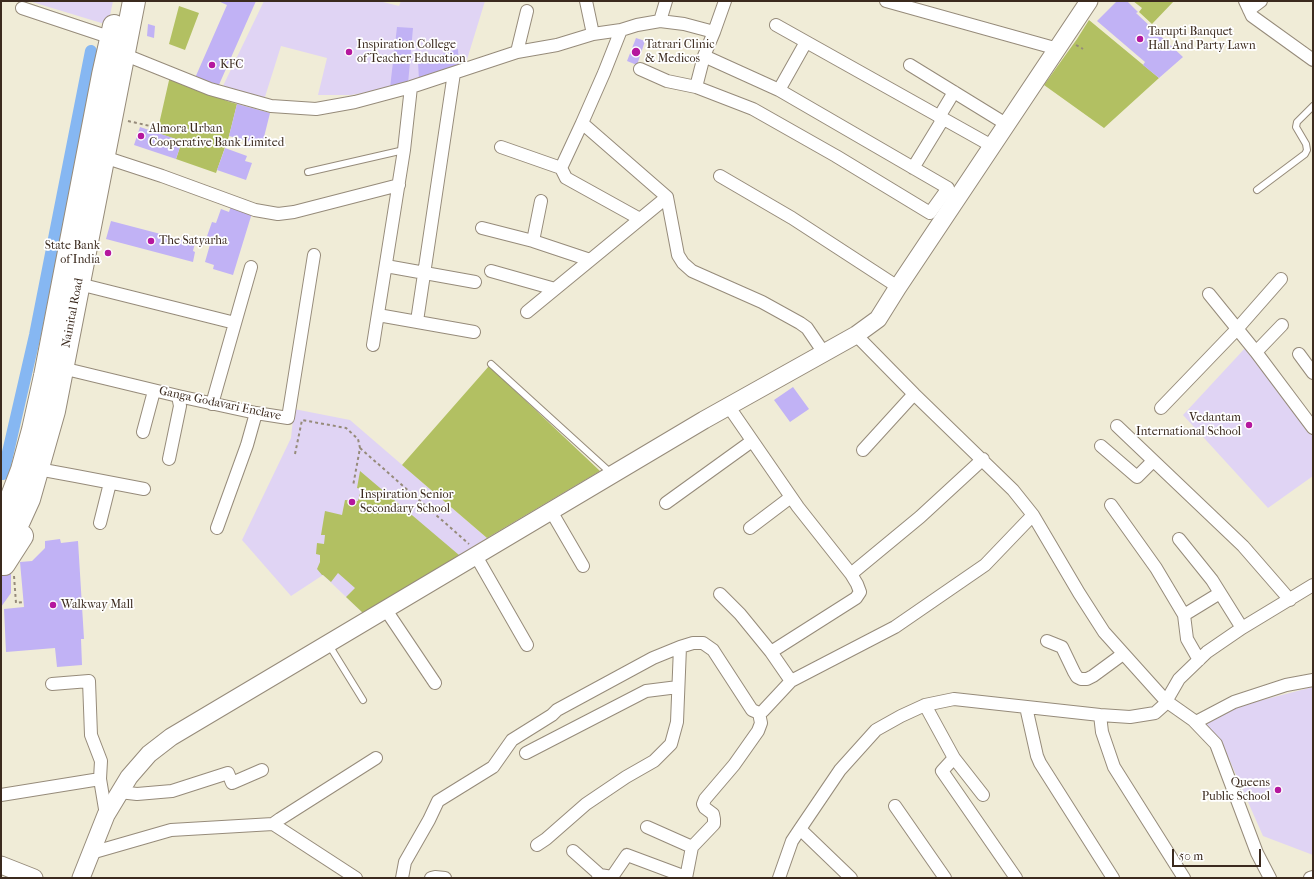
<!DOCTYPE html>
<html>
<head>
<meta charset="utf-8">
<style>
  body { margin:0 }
  #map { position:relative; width:1314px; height:879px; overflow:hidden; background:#f0ecd7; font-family:"IM FELL French Canon",serif }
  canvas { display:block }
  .frame { position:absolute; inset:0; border:2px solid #3b2a1e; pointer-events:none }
  .scale { position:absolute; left:1172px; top:849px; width:89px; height:18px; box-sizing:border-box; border:2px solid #3b2a1e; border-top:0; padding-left:5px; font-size:12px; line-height:14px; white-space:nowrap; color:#3b2a1e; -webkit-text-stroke:3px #fff; paint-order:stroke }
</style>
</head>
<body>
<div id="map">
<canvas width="1314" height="879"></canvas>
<div class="frame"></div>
<div class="scale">50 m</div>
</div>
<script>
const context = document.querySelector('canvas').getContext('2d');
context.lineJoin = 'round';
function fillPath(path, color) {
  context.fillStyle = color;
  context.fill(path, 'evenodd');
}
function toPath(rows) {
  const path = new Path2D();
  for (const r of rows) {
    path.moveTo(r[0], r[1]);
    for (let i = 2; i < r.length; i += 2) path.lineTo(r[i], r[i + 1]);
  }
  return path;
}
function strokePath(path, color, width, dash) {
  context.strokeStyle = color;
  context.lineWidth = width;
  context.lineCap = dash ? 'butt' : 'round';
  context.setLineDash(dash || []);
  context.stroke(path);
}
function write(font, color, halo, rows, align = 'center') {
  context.font = font + ' "IM FELL French Canon",serif';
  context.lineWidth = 3.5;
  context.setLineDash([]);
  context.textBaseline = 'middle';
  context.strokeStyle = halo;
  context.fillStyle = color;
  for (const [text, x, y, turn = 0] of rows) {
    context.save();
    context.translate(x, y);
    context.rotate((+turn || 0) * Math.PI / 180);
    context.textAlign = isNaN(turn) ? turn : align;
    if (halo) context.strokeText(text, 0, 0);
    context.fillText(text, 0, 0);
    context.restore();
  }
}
const built = toPath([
  [29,1,113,1,108,25],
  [264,1,379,1,399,6,401,1,485,1,465,66,390,88,351,95,318,95,327,58,281,46,264,100,223,86],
  [1247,346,1313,436,1313,476,1268,508,1183,415],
  [294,409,350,420,487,538,364,614,323,575,291,596,242,540,291,438],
  [1313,687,1313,855,1263,836,1222,743,1205,723,1239,706]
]);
const green = toPath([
  [1133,1,1174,1,1152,24,1139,12,1142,8],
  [179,6,199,13,185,50,169,44],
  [1089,20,1159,78,1104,128,1044,85,1077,39],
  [170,76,227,101,237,104,229,136,216,173,176,159,182,141,157,133],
  [489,366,600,471,487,538,402,465],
  [360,471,459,555,364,614,346,597,355,588,338,573,331,582,323,575,322,575,317,569,320,562,320,555,316,554,317,543,324,544,325,535,321,535,325,511,342,515,345,500,358,501,361,489,357,488]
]);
const canal = toPath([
  [3,474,35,335,91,51]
]);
const building = toPath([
  [218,1,256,1,218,87,195,78,227,5],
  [1117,1,1127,1,1138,12,1136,13,1183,57,1159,78,1143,65,1145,62,1097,21],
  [148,24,155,26,154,38,147,36],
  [397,27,413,28,408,84,390,88],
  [636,38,645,41,637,65,627,61],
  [458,49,459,68,419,80,418,62],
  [237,104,270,113,262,145,229,136],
  [140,127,182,141,176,159,134,145],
  [225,148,247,156,245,161,252,163,246,180,217,170],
  [231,206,252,213,233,275,213,269,214,265,205,262,211,241,206,239,212,222,216,223,221,209,229,212],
  [111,221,195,243,193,251,195,252,193,262,106,239],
  [793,387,809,409,790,422,774,400],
  [60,539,61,543,78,541,84,639,81,639,82,665,57,667,55,648,6,652,4,609,24,607,20,562,32,561,45,548,45,541],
  [1,566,11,566,11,593,1,607]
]);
const path = toPath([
  [1076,45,1083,49],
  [128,121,159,128],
  [360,448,469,544],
  [295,454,302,420,346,428,358,439,360,448,353,486],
  [14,576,16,603,23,602]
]);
const lane = toPath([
  [308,172,404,150],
  [1257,190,1305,154,1307,150,1306,144,1296,127,1297,122,1313,106],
  [491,364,612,474],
  [329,645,363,700]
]);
const street = toPath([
  [586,1,593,34],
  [886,1,1058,49],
  [1245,1,1252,16,1313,60],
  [22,8,112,38],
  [1249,10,1261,1],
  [660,21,666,1],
  [776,25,992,146],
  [621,30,604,73,582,123,667,197,678,255,683,263,692,271,762,302,800,323,807,328,824,353],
  [714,32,725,1],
  [517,52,527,11],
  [123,54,210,89,271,106,316,109,355,102,411,87,517,52,557,45,593,34,621,30,637,25,660,21,684,24,714,32,704,56,696,87,753,109,836,156,930,213,948,188,779,90,704,56],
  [910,65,1006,124],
  [640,69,667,81,696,87],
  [779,90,806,42],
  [939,117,954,92],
  [501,147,561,168,566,178,640,219],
  [104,157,162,176,255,210,278,214,294,212,399,185],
  [561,168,582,123],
  [913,168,943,119],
  [720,176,792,218,898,287],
  [482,228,533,241,590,260],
  [533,241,541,201],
  [386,266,475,282],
  [491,271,555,289],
  [79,284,235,323],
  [1209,294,1256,352,1313,428],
  [527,312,667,197],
  [378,315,474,332],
  [417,321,454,73],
  [856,335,914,394,1013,490,1033,515,1079,593,1104,632,1166,701,1193,720,1216,744,1257,853,1270,878],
  [373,345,404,150,411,87],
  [1256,352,1282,325],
  [1299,354,1313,373],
  [62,368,178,396,256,413,288,418,314,255],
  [212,404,251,267],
  [729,407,798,507,851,574,857,584,860,592,856,598,771,652],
  [1161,408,1237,329,1281,279],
  [1117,426,1243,546,1290,600],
  [143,432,154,391],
  [1101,446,1137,477,1153,461],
  [863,450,914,394],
  [169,459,180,406,178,396],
  [38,469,76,476,144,489],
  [666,503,752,441],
  [1111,505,1156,568,1184,615,1187,639,1199,660],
  [551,511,583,566],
  [100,523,110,483],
  [217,528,247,445,256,413],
  [750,528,791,497],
  [1179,539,1212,580,1242,628],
  [476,556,527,645],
  [851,574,920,517,983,459],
  [720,594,740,614,771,652,791,681],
  [386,610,435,683],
  [1184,615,1220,593],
  [1047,641,1062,647,1074,672,1077,677,1081,679,1087,679,1093,676,1123,654],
  [52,684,89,681,91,735,101,761,100,779,106,815],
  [925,705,954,758,942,771,1016,878],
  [1026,707,1037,756,1040,763,1113,878],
  [1100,715,1102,732,1114,767,1184,878],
  [1196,722,1234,702,1286,685,1313,680],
  [526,753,646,691,678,687],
  [954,758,983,795],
  [119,792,137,794,172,791,228,773,232,783,262,770],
  [1,795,100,779],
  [895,806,945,878],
  [273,824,280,819,376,758],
  [647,827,692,847],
  [800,829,851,878],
  [537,845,546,839,586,804,626,777,654,761,671,744,677,722,680,647],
  [573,851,600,875],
  [91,853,171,830,273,824,356,878],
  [402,878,405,862,429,820,438,801,493,767,512,740,552,715,557,710,653,658,680,647,693,643,703,643,713,650,752,710,759,713,763,711,791,681,895,627,985,565,1033,515],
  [431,878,435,877,445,878],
  [598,878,600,875,612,877,627,855,686,877],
  [686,878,692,847,714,824,714,819,713,814,705,808,703,804,705,799,734,765,758,731,761,723,759,713],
  [779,878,792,841,800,829,840,770,876,730,901,716,925,705,954,699,1100,715,1130,717,1155,713,1164,705,1179,679,1207,652,1242,628,1313,585],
  [1310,878,1313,877]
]);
const secondary = toPath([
  [1,865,34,878],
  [81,878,106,815,129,777,149,754,171,737,704,420,856,335,878,319,898,287,1089,1]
]);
const highway = toPath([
  [1,517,9,504,22,470,33,430,45,376,103,75,114,26],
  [1,546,19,521,29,499,54,411,134,1],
  [1,564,4,564,22,536]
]);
const markers = [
  [1140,39,4,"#b5179e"],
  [349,52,4,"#b5179e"],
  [636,52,5,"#b5179e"],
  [212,65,4,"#b5179e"],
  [141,136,4,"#b5179e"],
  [151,241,4,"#b5179e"],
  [108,253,4,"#b5179e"],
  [1249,425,4,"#b5179e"],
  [352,502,4,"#b5179e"],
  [53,605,4,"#b5179e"],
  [1278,790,4,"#b5179e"]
];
const poiNames = [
  ["Tarupti Banquet",1148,32],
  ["Hall And Party Lawn",1148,46],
  ["Inspiration College",357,45],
  ["of Teacher Education",357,59],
  ["Tatrari Clinic",645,45],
  ["& Medicos",645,59],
  ["KFC",220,65],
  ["Almora Urban",149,129],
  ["Cooperative Bank Limited",149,143],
  ["The Satyarha",159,241],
  ["State Bank",100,246,"right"],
  ["of India",100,260,"right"],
  ["Vedantam",1241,418,"right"],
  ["International School",1241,432,"right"],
  ["Inspiration Senior",360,495],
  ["Secondary School",360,509],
  ["Walkway Mall",61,605],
  ["Queens",1270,783,"right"],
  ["Public School",1270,797,"right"]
];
const streetNames = [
  ["Nainital Road",73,313,-79],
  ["Ganga Godavari Enclave",220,404,12]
];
fillPath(built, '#e0d4f4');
fillPath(green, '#b2c062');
strokePath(canal, '#86b7f2', 12);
fillPath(building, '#c1b2f5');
strokePath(lane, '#968b7a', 8);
strokePath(street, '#968b7a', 14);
strokePath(secondary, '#968b7a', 19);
strokePath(highway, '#968b7a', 24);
strokePath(path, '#968b7a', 2, [3, 3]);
strokePath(lane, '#fff', 6);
strokePath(street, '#fff', 12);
strokePath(secondary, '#fff', 17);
strokePath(highway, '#fff', 22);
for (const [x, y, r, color] of markers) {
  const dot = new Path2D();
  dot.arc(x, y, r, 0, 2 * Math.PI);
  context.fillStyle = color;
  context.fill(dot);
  strokePath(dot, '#fff', 1.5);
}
write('12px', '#3b2a1e', '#fff', poiNames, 'left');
write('12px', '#3b2a1e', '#fff', streetNames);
</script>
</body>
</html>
